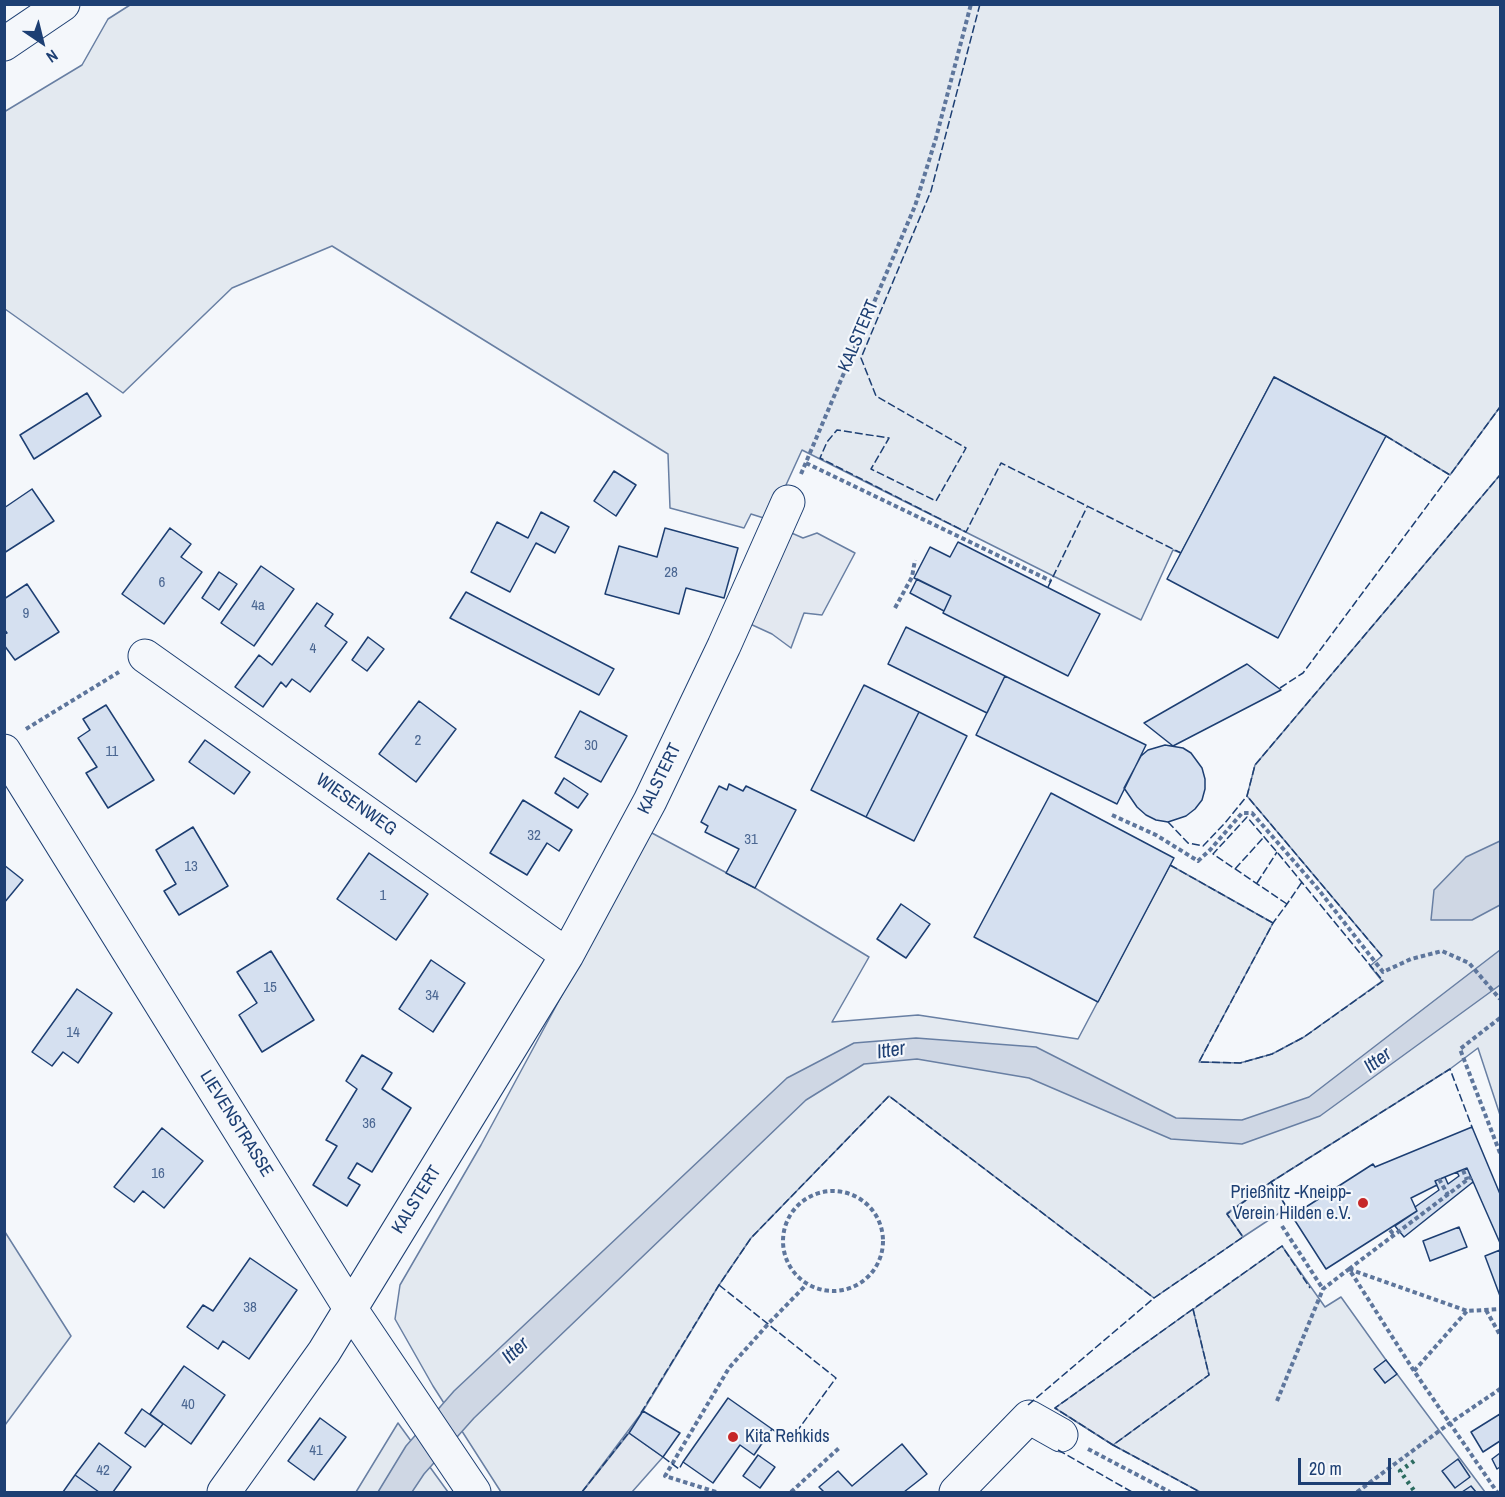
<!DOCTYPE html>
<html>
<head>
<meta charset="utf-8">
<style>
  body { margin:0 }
  #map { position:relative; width:1505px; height:1497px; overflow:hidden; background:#f4f7fb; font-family:"Archivo Narrow",sans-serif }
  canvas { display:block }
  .frame { position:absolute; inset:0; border:6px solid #1d3f73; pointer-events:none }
  .north { position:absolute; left:12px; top:12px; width:60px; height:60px; -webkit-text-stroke:4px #f4f7fb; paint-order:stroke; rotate:145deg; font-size:16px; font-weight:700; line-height:24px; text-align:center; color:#1d3f73 }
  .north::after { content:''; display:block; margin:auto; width:21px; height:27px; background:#1d3f73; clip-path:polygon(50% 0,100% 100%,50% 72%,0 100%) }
  .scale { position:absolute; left:1298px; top:1458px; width:93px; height:27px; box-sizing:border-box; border:3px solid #1d3f73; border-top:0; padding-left:8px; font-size:18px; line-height:21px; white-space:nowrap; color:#1d3f73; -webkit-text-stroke:4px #f4f7fb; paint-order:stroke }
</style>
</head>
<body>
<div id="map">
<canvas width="1505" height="1497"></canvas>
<div class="frame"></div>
<div class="north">N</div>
<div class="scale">20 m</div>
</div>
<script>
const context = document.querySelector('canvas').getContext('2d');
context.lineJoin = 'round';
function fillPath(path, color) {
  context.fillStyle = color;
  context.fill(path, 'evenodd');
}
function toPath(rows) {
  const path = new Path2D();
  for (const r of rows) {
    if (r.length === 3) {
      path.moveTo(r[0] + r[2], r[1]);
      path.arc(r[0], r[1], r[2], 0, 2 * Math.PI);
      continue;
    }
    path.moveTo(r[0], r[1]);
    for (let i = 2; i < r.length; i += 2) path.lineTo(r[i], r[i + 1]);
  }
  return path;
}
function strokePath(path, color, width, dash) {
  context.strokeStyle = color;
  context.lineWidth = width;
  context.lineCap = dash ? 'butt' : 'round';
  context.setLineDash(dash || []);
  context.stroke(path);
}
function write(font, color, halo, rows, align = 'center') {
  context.font = font + ' "Archivo Narrow",sans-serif';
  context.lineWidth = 4.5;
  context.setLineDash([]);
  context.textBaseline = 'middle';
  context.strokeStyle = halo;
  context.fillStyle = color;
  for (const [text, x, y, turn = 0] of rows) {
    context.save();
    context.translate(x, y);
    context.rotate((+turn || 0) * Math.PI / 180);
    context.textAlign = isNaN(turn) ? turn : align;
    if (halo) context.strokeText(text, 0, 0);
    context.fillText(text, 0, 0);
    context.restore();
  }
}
const green = toPath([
  [130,5,1500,5,1500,407,1450,475,1386,436,1274,377,1181,553,1173,550,1141,620,802,450,770,520,751,514,744,528,670,508,668,454,332,246,232,288,123,393,5,309,4,112,82,65,108,19,130,5],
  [1500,475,1500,1115,1478,1048,1450,1069,1271,1182,1227,1213,1243,1237,1154,1298,889,1096,751,1238,719,1285,643,1411,582,1492,501,1492,433,1386,395,1319,400,1285,481,1145,650,832,755,888,869,957,832,1022,918,1015,1078,1039,1170,865,1273,923,1199,1062,1240,1063,1272,1054,1304,1037,1382,981,1370,966,1382,956,1247,796,1255,765,1500,475],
  [5,1232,71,1336,5,1425,4,1425,5,1232],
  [1282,1246,1325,1307,1341,1297,1386,1360,1375,1369,1385,1383,1397,1374,1485,1492,1200,1492,1113,1445,1055,1408,1282,1246],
  [398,1423,448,1492,356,1492,398,1423]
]);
const parking = toPath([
  [787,531,803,538,817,533,855,553,822,615,804,613,791,648,772,634,748,623,787,531],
  [1271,1182,1287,1208,1243,1237,1227,1214,1271,1182],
  [1193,1309,1209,1375,1113,1445,1055,1408,1193,1309],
  [629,1433,663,1457,632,1492,582,1492,629,1433]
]);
const water = toPath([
  [1500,841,1500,905,1472,920,1431,920,1434,890,1466,857,1500,841],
  [1500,950,1500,985,1320,1116,1242,1144,1171,1139,1029,1078,917,1059,864,1064,806,1100,474,1418,424,1474,412,1492,378,1492,406,1446,454,1391,787,1078,854,1043,916,1038,1036,1047,1176,1118,1242,1120,1309,1097,1500,950]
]);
const building = toPath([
  [1274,377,1386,436,1278,638,1167,579,1274,377],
  [87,393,101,416,34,459,20,435,87,393],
  [614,471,636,485,616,516,594,501,614,471],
  [32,489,54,521,4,553,4,508,32,489],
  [541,512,569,527,555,553,536,543,510,592,471,572,497,522,528,538,541,512],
  [170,528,191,544,181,557,202,572,164,624,122,594,170,528],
  [665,528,738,548,724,598,686,588,679,614,605,594,619,546,657,557,665,528],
  [958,542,1100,614,1068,676,943,613,951,596,914,578,930,547,950,557,958,542],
  [261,566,294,589,254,646,221,623,261,566],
  [219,572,237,584,219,610,202,598,219,572],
  [917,579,951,596,944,611,910,593,917,579],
  [27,584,59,632,15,660,4,645,4,634,7,633,4,629,4,599,27,584],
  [466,592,614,669,599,695,450,618,466,592],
  [317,603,333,614,325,626,347,642,310,692,292,679,286,687,281,682,263,707,235,687,259,655,272,665,317,603],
  [906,627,1005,676,987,713,888,664,906,627],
  [368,637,384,649,367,671,352,660,368,637],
  [1247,664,1281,690,1173,746,1144,723,1247,664],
  [1005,676,1146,745,1117,804,976,735,1005,676],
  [864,685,919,712,866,817,811,790,864,685],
  [419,701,456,729,416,782,379,754,419,701],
  [106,705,154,780,108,808,86,773,97,767,78,738,90,730,83,719,106,705],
  [580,711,627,736,601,782,555,757,580,711],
  [919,712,967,736,914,841,866,817,919,712],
  [205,740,250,772,234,794,189,762,205,740],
  [1165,745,1183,748,1191,753,1202,768,1205,779,1205,789,1202,800,1195,809,1186,816,1168,822,1156,820,1146,815,1137,807,1124,788,1141,756,1148,750,1165,745],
  [564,778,588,794,578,808,555,793,564,778],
  [729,784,743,791,746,786,796,810,755,888,726,873,739,849,705,832,708,826,701,822,719,786,727,790,729,784],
  [1051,793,1174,858,1098,1002,974,937,1051,793],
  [523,800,572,830,559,851,547,843,527,875,490,853,523,800],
  [193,827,228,886,179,915,164,891,176,884,156,850,193,827],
  [369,853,428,894,396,940,337,899,369,853],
  [4,865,23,880,4,903,4,865],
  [901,904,930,924,906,958,877,939,901,904],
  [271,951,314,1020,262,1052,239,1015,257,1003,237,972,271,951],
  [431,960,465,983,433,1032,399,1009,431,960],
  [77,989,112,1013,78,1063,63,1052,52,1066,32,1052,77,989],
  [362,1055,392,1073,382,1089,411,1108,372,1172,357,1163,348,1178,360,1185,347,1206,313,1185,337,1146,326,1140,357,1089,346,1081,362,1055],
  [1472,1127,1500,1194,1500,1243,1467,1168,1435,1181,1437,1185,1411,1198,1417,1211,1326,1269,1292,1216,1373,1164,1375,1167,1472,1127],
  [162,1128,203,1161,164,1208,143,1191,134,1202,114,1187,162,1128],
  [1467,1168,1473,1182,1404,1237,1395,1226,1417,1211,1415,1207,1439,1190,1435,1181,1445,1177,1448,1184,1459,1176,1457,1172,1467,1168],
  [1459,1227,1467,1247,1430,1261,1423,1241,1459,1227],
  [1500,1250,1500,1296,1485,1256,1500,1250],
  [250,1258,297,1290,249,1359,223,1341,218,1349,187,1327,203,1305,213,1311,250,1258],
  [1386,1360,1397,1374,1385,1383,1374,1369,1386,1360],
  [184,1366,225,1395,191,1444,150,1414,184,1366],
  [728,1398,772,1429,754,1455,740,1445,713,1483,683,1462,728,1398],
  [142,1409,163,1424,145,1447,125,1433,142,1409],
  [643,1411,680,1433,663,1457,629,1433,643,1411],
  [1500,1414,1500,1441,1483,1452,1471,1432,1500,1414],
  [320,1418,346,1437,314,1480,288,1461,320,1418],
  [99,1443,131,1467,113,1492,99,1492,75,1475,99,1443],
  [902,1444,927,1474,904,1492,824,1492,819,1487,838,1471,852,1486,902,1444],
  [1500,1453,1500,1467,1497,1469,1492,1459,1500,1453],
  [758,1455,775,1467,760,1488,743,1476,758,1455],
  [1458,1459,1470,1477,1455,1488,1442,1471,1458,1459],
  [75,1475,99,1492,63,1492,75,1475],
  [1471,1486,1476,1492,1462,1492,1471,1486]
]);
const path = toPath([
  [806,463,1051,581],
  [801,474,915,206,936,138,971,4],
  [895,608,912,577,915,560],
  [26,729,119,672],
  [1112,815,1156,835,1198,861,1210,850,1242,813,1252,813,1318,889,1383,972,1411,959,1442,951,1469,963,1500,999],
  [1500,1018,1460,1049,1500,1153],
  [1463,1170,1467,1180],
  [1439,1179,1448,1195],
  [833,1241,50],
  [1282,1226,1323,1289],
  [1390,1230,1394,1235],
  [1349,1269,1467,1311,1500,1309],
  [1349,1269,1471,1177],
  [1486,1310,1500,1335],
  [1414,1371,1467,1311],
  [1277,1401,1323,1289,1349,1269,1414,1371,1497,1492],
  [1088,1449,1170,1492],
  [716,1492,665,1476,729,1368,769,1323,806,1285],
  [791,1492,839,1448],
  [1357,1492,1450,1423,1500,1389]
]);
const minor = toPath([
  [145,656,567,955],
  [4,751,350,1308,474,1492],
  [224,1492,324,1352,567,955,650,801,724,646,788,502],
  [956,1492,1029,1417,1061,1435]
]);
const major = toPath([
  [4,44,63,4]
]);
const hedge = toPath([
  [1414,1461,1400,1471,1415,1492]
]);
const fence = toPath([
  [980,4,931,191,861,358,876,396,966,448,936,501,871,469,889,438,837,430,827,442,820,458,966,532,1001,463,1181,553],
  [1386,436,1450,475,1500,407],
  [1048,587,1087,507],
  [1280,688,1303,673,1450,475],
  [1168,822,1188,843,1203,846,1225,823,1247,796],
  [1170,865,1273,923],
  [1235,869,1264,837],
  [1257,883,1277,852],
  [1287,904,1213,854,1247,817,1277,852,1383,981,1304,1037,1272,1054,1240,1063,1199,1062,1273,923,1287,904,1302,882],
  [1382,956,1247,796,1255,765,1500,475],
  [1271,1182,1292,1216],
  [719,1285,836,1378,789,1442,772,1429],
  [1193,1309,1055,1408,1113,1445,1209,1375,1193,1309,1282,1246,1310,1288],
  [1028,1405,1154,1298,1243,1237,1227,1214,1271,1182,1450,1069,1472,1127],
  [641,1413,719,1285,751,1238,889,1096,1154,1298],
  [1113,1445,1200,1492],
  [1058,1450,1132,1492],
  [663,1457,679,1469,683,1462],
  [582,1492,630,1431]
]);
const markers = [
  [1363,1203,6,"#c62828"],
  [733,1437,6,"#c62828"]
];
const numberNames = [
  ["28",671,573],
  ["6",162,583],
  ["4a",258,606],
  ["9",26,614],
  ["4",313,649],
  ["2",418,741],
  ["30",591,746],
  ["11",112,752],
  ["32",534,836],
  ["31",751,840],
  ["13",191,867],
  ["1",383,896],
  ["15",270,988],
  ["34",432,996],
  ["14",73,1033],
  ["36",369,1124],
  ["16",158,1174],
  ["38",250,1308],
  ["40",188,1405],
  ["41",316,1451],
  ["42",103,1471]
];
const streetNames = [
  ["KALSTERT",859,336,-67],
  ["KALSTERT",660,779,-64],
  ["WIESENWEG",356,805,35],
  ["LIEVENSTRASSE",236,1124,58],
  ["KALSTERT",417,1200,-58]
];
const poiNames = [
  ["Prießnitz -Kneipp-",1351,1193],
  ["Verein Hilden e.V.",1351,1214],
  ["Kita Rehkids",745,1437,"left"]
];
const waterNames = [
  ["Itter",891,1051,-9],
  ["Itter",1378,1061,-37],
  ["Itter",516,1351,-43]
];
fillPath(green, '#e3e9f0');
strokePath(green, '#687fa3', 1.5);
fillPath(parking, '#e3e8f0');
strokePath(parking, '#687fa3', 1.5);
fillPath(water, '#cfd7e4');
strokePath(water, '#687fa3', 1.5);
fillPath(building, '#d5e0f0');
strokePath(building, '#1d3f73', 1.5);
strokePath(minor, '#1d3f73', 35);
strokePath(major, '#1d3f73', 35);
strokePath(path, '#5e769c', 4, [4.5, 3]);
strokePath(minor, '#f4f7fb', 33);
strokePath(major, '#f4f7fb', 33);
strokePath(hedge, '#2c6c60', 4.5, [3, 4.5]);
strokePath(fence, '#1d3f73', 1.5, [8, 3]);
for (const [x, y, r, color] of markers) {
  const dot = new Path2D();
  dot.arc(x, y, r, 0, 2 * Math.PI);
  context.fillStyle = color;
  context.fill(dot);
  strokePath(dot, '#f4f7fb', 2);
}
write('15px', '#4b6792', null, numberNames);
write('18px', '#1d3f73', '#f4f7fb', streetNames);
write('18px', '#1d3f73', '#f4f7fb', poiNames, 'right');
write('italic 20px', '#1d3f73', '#f4f7fb', waterNames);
</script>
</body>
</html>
